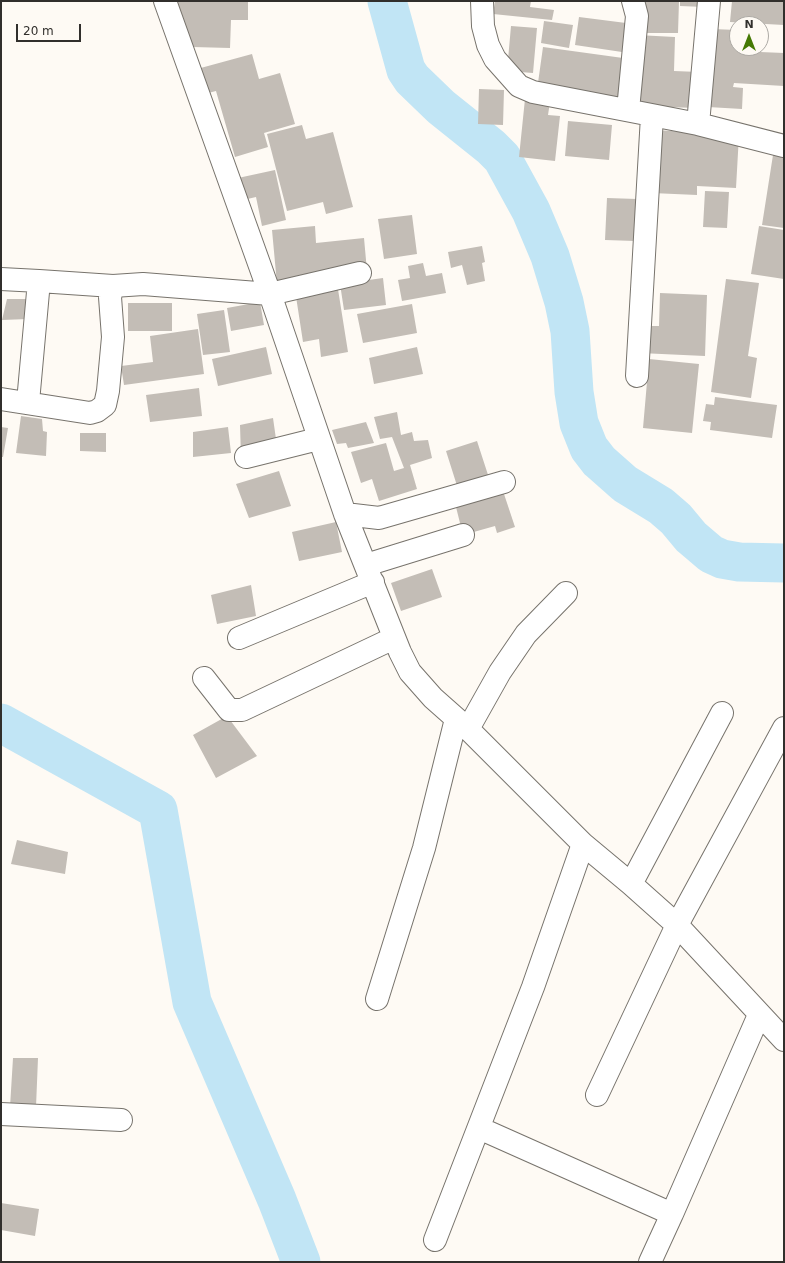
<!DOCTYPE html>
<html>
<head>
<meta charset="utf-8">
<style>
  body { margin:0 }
  #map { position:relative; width:785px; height:1263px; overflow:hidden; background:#fefaf4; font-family:"DejaVu Sans",sans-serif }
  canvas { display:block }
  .frame { position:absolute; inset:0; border:2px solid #312f2c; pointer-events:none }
  .north { position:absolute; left:729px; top:16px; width:40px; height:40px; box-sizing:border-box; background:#fefaf4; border:1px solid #aca9a4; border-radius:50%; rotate:0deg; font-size:11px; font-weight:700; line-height:16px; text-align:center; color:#312f2c }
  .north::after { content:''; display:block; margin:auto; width:14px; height:18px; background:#457904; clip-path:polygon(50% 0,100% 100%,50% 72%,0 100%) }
  .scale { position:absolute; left:16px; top:24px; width:65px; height:18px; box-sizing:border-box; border:2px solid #312f2c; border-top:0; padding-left:5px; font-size:12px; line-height:14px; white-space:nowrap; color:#312f2c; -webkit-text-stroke:3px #fefaf4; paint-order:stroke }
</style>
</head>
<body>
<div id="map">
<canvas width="785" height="1263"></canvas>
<div class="frame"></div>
<div class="north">N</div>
<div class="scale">20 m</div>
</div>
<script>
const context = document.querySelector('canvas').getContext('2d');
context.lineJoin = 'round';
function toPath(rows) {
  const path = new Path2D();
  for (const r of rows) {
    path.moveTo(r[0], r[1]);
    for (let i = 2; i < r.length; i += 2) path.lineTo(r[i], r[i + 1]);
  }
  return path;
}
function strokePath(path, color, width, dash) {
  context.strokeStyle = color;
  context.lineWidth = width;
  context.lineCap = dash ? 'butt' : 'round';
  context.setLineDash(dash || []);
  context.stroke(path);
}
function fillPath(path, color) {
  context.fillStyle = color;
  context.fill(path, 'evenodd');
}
const river = toPath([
  [387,1,406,70,412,79,441,107,491,147,502,158,531,211,550,256,564,302,570,331,574,392,579,423,589,448,599,461,625,484,661,506,676,519,691,537,711,554,722,559,739,562,784,563],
  [1,723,158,810,192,1002,277,1200,301,1262]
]);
const building = toPath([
  [177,1,248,1,248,20,231,20,230,48,193,47],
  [495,1,531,1,530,7,554,10,552,20,493,14],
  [643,1,679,1,678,33,642,33],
  [680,1,704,1,704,7,680,6],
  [732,1,784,1,784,25,730,22],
  [579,17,626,23,622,52,575,45],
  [544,21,573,25,569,48,541,43],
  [511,26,537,28,533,73,507,71],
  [712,29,737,30,736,51,784,53,784,86,734,83,733,87,743,88,742,109,708,107],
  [637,35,675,37,674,71,699,72,697,108,634,106],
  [543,47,623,58,617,102,537,90],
  [252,54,259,79,280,73,295,124,264,133,268,147,235,157,216,91,204,94,197,69],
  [479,89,504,90,503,125,478,124],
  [525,99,550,102,548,115,560,116,555,161,519,157],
  [568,121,612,125,609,160,565,156],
  [302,125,306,139,333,132,353,207,326,214,323,202,287,211,267,134],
  [655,130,739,135,736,188,697,186,697,195,652,193],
  [773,155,784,157,784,228,762,225],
  [275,170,286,220,262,226,256,197,243,200,238,178],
  [705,191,729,192,727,228,703,227],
  [607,198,637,199,635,241,605,240],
  [412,215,417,254,384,259,378,219],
  [315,226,316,243,364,238,367,271,277,284,272,230],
  [759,226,784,230,784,279,751,274],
  [482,246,485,262,482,263,485,281,467,285,462,265,451,268,448,252],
  [423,263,426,276,442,273,446,293,402,301,398,280,410,278,408,266],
  [383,278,386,305,344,310,340,284],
  [726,279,759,283,748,356,757,358,751,398,711,392],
  [337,283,348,352,321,357,319,339,303,342,295,290],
  [660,293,707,295,705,356,640,353,642,326,659,326],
  [7,299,31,299,28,319,2,320],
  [260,302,264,325,231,331,227,308],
  [128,303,172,303,172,331,128,331],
  [412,304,417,333,363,343,357,314],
  [224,310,230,352,203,355,197,314],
  [198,329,204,374,124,385,121,366,153,362,150,336],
  [266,347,272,374,218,386,212,359],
  [417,347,423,374,374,384,369,358],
  [649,359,699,364,692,433,643,428],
  [199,388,202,416,150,422,146,395],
  [715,397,777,405,772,438,710,430,711,422,703,421,706,404,714,405],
  [397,412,401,435,412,432,414,441,428,440,432,458,410,465,417,489,379,501,372,479,361,483,351,452,386,443,394,471,404,468,392,437,380,439,374,417],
  [21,416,42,419,43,431,47,432,46,456,16,453],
  [273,418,277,446,241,457,240,425],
  [366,422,374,443,348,448,346,443,337,444,332,430],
  [1,427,8,428,3,457,1,457],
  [228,427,231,453,193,457,193,432],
  [80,433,106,433,106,452,80,451],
  [477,441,490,481,459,492,446,451],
  [279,471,291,506,249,518,236,484],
  [503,491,515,527,497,533,495,526,463,535,456,507],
  [336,522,342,552,299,561,292,532],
  [432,569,442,597,401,611,391,583],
  [251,585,256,616,217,624,211,595],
  [227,716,257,756,216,778,193,735],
  [17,840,68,852,65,874,11,864],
  [13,1058,38,1058,36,1107,10,1107],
  [1,1203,39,1209,35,1236,1,1230]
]);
const minor = toPath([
  [165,1,270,294,345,514,400,652,410,672,433,698,468,729,583,844,631,884,677,925,784,1040],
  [482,1,483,26,488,45,495,59,519,86,533,92,698,124],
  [709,1,698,124,784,146],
  [628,110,637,16,633,1],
  [1,279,39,281],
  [637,376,652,116],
  [1,399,90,413,97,411,105,405,108,391,113,337,110,297,113,286,143,284,270,294,360,273],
  [28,402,39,281,113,286],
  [246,457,318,439],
  [345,514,379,518,504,482],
  [366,565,463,535],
  [239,638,373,582],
  [204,678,229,710,242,710,394,638],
  [468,729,500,672,526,634,566,593],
  [631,884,722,713],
  [377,999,424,848,456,719],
  [597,1095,677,925,784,728],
  [1,1114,121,1120],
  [479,1128,672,1214,759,1015],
  [435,1240,533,987,583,844],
  [650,1262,672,1214]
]);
strokePath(river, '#c1e5f5', 39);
fillPath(building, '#c3bdb6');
strokePath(minor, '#77736c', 24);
strokePath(minor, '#fff', 22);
</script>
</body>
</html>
